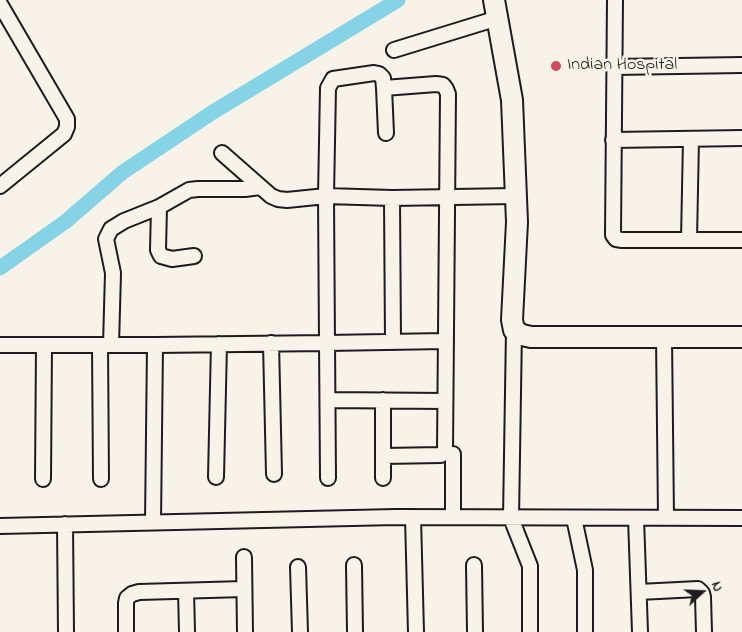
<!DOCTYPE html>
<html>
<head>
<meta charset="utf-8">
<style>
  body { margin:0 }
  #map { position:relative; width:742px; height:632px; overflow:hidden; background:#f7f3e8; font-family:"Indie Flower",sans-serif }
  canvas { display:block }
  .north { position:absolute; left:677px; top:567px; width:50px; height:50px; -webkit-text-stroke:4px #f7f3e8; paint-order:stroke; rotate:70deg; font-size:14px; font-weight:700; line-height:20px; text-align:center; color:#1c1c1c }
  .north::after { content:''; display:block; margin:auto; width:18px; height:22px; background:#1c1c1c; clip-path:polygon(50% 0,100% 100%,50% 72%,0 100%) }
</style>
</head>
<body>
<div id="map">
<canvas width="742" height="632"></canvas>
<div class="north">N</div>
</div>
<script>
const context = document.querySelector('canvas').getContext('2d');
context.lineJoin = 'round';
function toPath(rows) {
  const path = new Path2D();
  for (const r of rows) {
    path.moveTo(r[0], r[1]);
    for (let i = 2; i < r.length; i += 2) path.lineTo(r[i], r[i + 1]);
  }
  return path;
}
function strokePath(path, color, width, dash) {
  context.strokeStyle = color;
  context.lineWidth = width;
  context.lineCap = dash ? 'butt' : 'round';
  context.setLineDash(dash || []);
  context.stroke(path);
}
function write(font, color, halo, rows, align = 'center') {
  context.font = font + ' "Indie Flower",sans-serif';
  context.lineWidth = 5;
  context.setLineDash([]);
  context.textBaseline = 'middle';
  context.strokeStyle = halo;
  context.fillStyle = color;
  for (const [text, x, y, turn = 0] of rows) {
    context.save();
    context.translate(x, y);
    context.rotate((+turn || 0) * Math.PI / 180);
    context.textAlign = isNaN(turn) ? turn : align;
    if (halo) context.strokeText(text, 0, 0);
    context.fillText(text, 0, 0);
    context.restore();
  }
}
const canal = toPath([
  [0,268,65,222,123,172,213,112,398,0]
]);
const street = toPath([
  [615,0,613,235,616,239,622,240,742,240],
  [0,4,67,119,67,127,64,134,0,186],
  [394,50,498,18],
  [614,67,742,65],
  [384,88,386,133],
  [613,140,742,138],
  [222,153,271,196,278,199,287,200,326,196,328,88,333,79,374,73,379,74,383,78,384,88,436,84,443,85,446,89,448,94,445,451,441,455,383,456],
  [392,198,393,341],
  [159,207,158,250,161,256,172,259,194,256],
  [689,240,691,139],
  [514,330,511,518,530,566,530,632],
  [664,337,666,518],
  [271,343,274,474],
  [0,345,155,345],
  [100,345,101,479],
  [111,345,113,273,106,239,111,229,124,221,159,207,189,190,198,189,245,189,260,187],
  [328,400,444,401],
  [383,400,383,478],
  [216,477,219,344],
  [328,478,327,343,445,341],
  [43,479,44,345],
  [413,517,416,632],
  [453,517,453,454],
  [574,518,585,570,585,632],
  [636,518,640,632],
  [153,522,155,345,327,343,326,196,392,198,515,196],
  [65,524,66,632],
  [0,526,396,517,742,518],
  [244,557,245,632],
  [354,565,355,632],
  [474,565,475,632],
  [298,567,300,632],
  [186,591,187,632],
  [639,592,698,589,702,593,703,597,704,632],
  [126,632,126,603,127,598,132,594,139,592,244,589]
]);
const secondary = toPath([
  [494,0,512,100,517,222,512,320,514,330,522,335,531,337,742,337]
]);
const markers = [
  [556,66,6,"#d1495b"]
];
const poiNames = [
  ["Indian Hospital",567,66]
];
strokePath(canal, '#87d3e6', 15);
strokePath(street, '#1c1c1c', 18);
strokePath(secondary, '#1c1c1c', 24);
strokePath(street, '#f7f3e8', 14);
strokePath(secondary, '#f7f3e8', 20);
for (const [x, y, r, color] of markers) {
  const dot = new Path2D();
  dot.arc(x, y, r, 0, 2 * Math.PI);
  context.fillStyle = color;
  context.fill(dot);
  strokePath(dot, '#f7f3e8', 2);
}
write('18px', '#1c1c1c', '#f7f3e8', poiNames, 'left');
</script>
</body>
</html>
